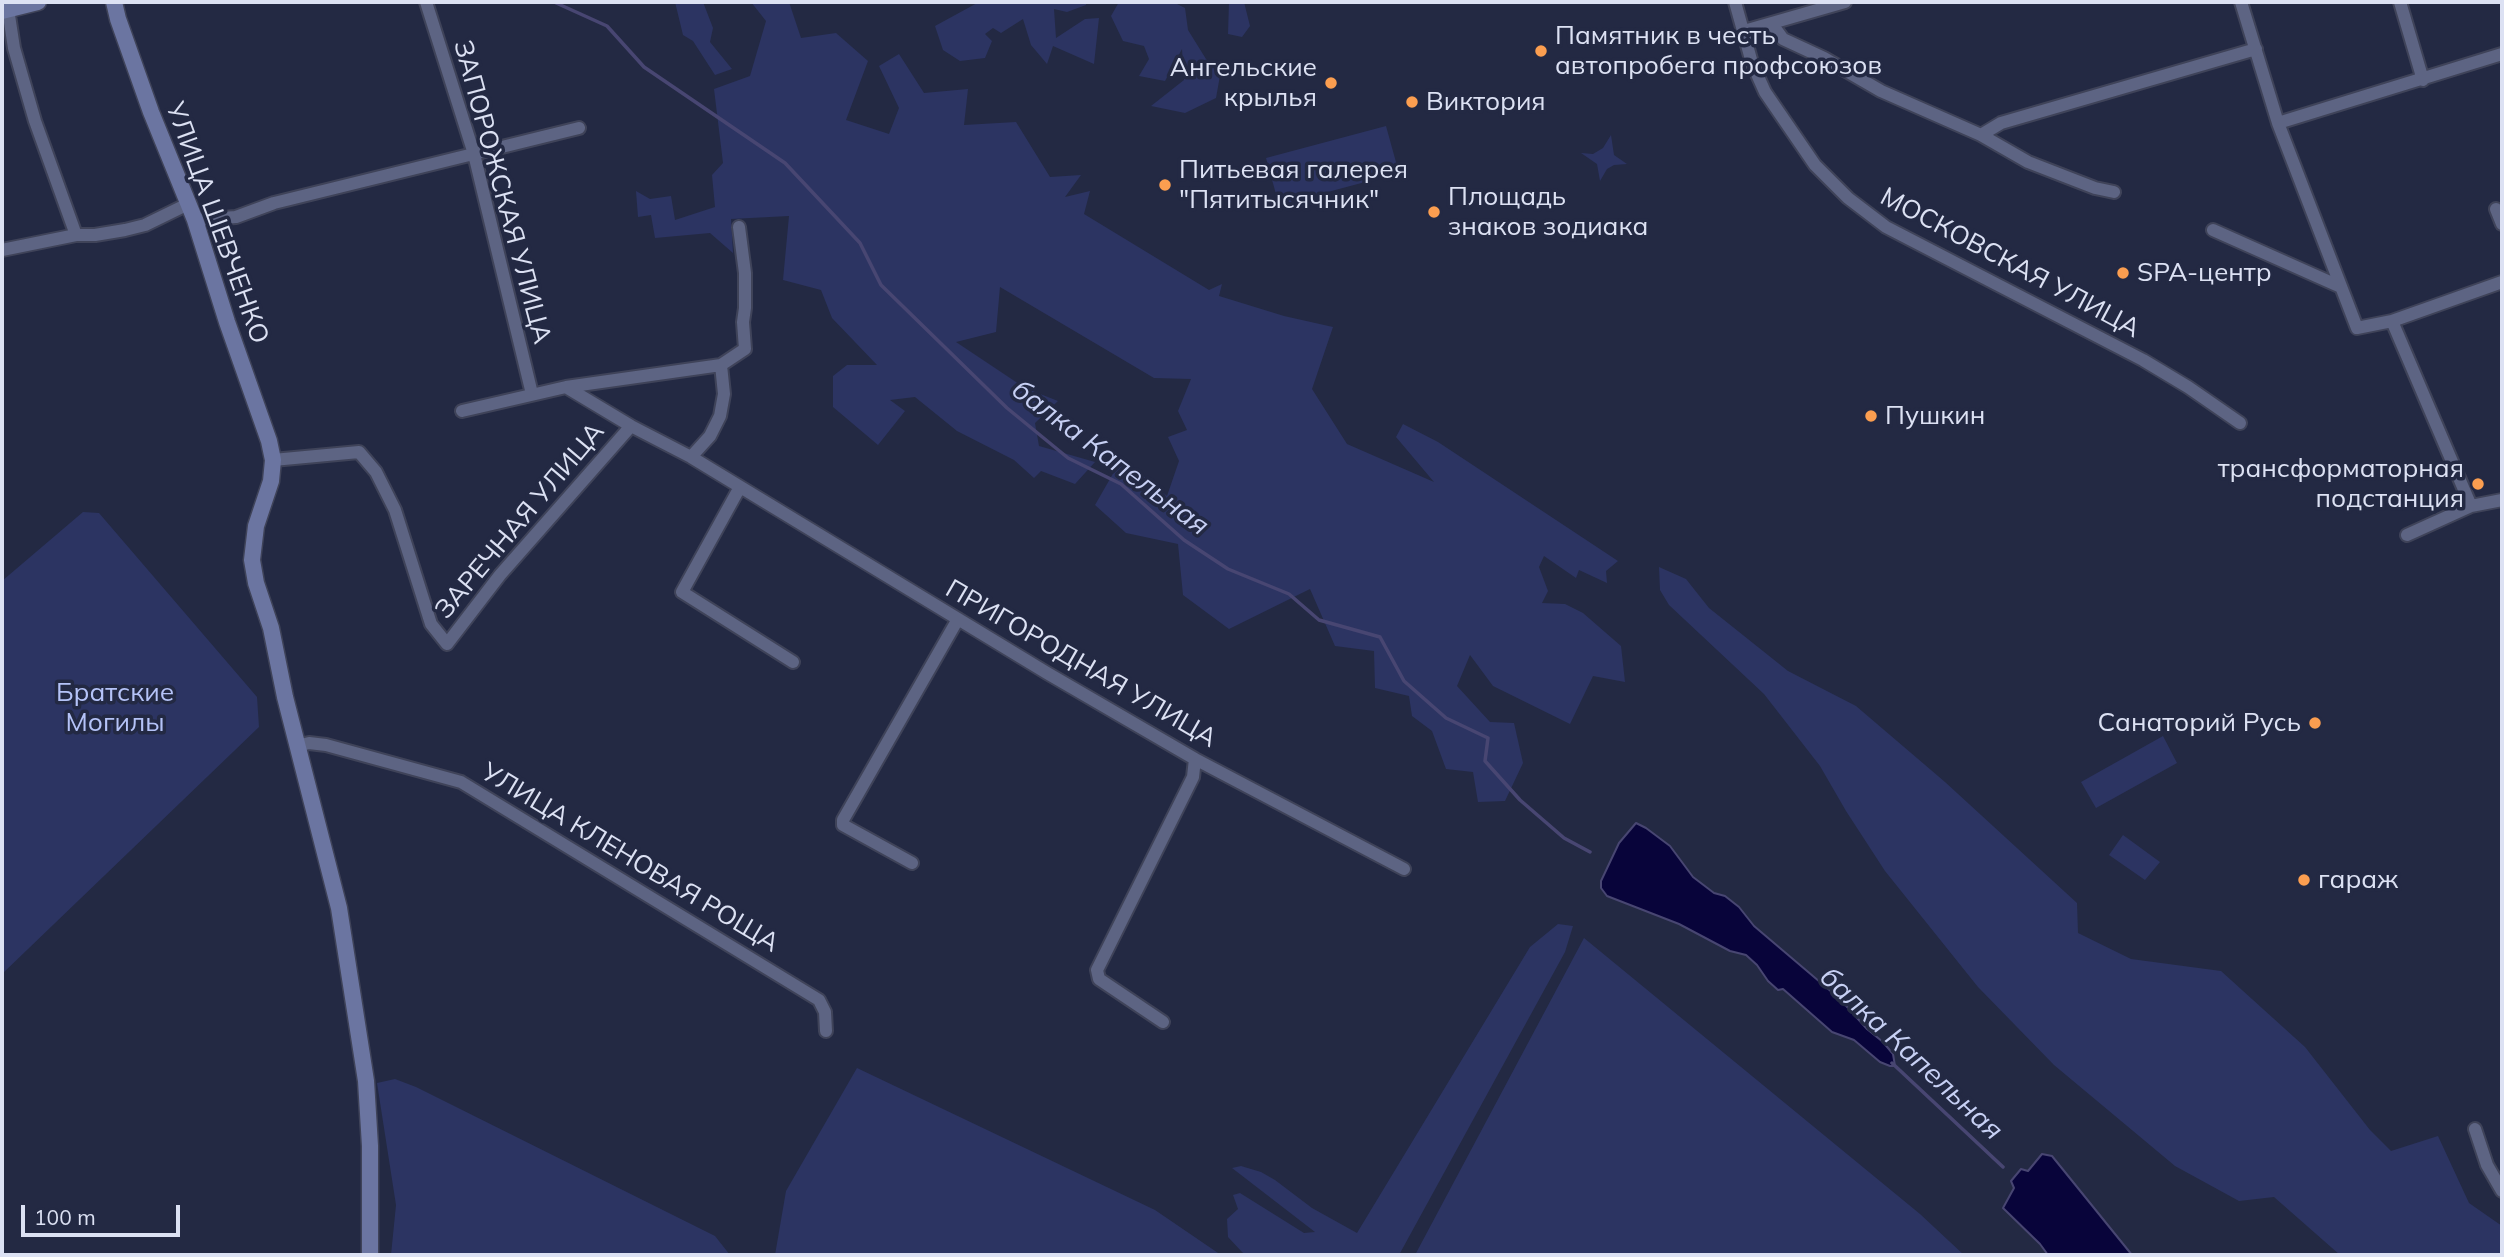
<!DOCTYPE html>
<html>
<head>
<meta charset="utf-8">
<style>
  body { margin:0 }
  #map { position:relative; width:2504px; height:1257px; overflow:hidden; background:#232943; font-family:Mulish,sans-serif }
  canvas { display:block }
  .frame { position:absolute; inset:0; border:4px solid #dce1f3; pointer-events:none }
  .scale { position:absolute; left:21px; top:1205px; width:159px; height:32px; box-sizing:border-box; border:4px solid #dce1f3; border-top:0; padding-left:9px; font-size:21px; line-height:24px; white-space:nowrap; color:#dce1f3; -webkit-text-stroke:5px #232943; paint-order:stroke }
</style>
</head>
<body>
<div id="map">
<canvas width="2504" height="1257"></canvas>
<div class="frame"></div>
<div class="scale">100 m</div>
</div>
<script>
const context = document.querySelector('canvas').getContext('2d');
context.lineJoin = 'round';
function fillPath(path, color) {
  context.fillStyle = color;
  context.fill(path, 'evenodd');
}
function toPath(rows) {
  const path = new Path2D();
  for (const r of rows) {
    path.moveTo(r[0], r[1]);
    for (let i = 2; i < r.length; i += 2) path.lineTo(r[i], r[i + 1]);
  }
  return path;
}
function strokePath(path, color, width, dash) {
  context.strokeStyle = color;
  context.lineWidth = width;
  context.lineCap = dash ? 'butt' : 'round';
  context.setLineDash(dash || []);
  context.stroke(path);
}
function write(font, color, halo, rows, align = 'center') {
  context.font = font + ' Mulish,sans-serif';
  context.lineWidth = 7;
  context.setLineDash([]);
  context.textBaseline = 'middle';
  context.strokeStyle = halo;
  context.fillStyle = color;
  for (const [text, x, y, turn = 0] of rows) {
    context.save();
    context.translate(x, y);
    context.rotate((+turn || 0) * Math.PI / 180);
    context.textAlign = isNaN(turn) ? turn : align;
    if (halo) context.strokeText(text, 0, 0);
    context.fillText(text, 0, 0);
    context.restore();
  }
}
const green = toPath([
  [675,2,703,2,713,28,710,42,732,69,715,75,693,41,683,35],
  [751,2,789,2,801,38,836,33,868,61,846,120,889,134,899,108,879,66,899,54,924,93,968,89,964,125,1016,122,1050,177,1081,175,1065,197,1090,191,1084,214,1209,290,1222,284,1219,296,1284,316,1333,327,1312,389,1347,444,1434,482,1396,437,1403,424,1438,442,1618,561,1606,571,1607,583,1579,570,1576,578,1544,556,1539,567,1548,591,1542,603,1565,604,1583,613,1621,646,1625,682,1593,676,1570,724,1493,686,1470,655,1457,686,1490,722,1514,723,1523,763,1505,801,1478,802,1473,772,1446,769,1432,731,1412,716,1409,696,1375,688,1374,651,1335,646,1310,589,1229,629,1183,595,1178,544,1126,533,1095,505,1122,458,1167,496,1179,461,1168,437,1187,430,1178,411,1191,379,1154,378,1000,287,996,332,956,342,1025,388,1058,401,1035,423,1039,446,1095,462,1075,484,1041,471,1034,478,1014,460,957,431,915,397,890,400,905,411,878,445,833,407,833,376,847,365,877,365,832,318,821,290,783,280,789,216,731,219,733,253,710,233,655,238,651,215,638,217,636,191,650,199,671,196,675,220,715,207,712,175,723,163,714,89,750,76,766,21],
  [979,2,1086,2,1086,5,1067,12,1054,9,1056,38,1085,19,1099,18,1094,64,1053,46,1047,64,1031,45,1023,19,1001,33,993,28,985,34,992,41,985,58,960,61,943,50,935,26],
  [1119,2,1173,2,1185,8,1188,30,1206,59,1221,70,1216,98,1185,113,1151,106,1184,80,1182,49,1165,81,1139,76,1149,59,1144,46,1123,41,1111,16],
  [1229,2,1244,2,1250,26,1242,37,1228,34],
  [1386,126,1399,173,1279,205,1266,158],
  [1611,135,1614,155,1627,164,1614,165,1607,169,1600,181,1597,164,1581,153,1593,154,1603,148],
  [83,512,99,513,257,697,259,727,2,974,2,581],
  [1659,567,1686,579,1709,608,1788,671,1856,706,1945,782,2077,903,2078,933,2131,959,2221,971,2305,1047,2370,1130,2391,1151,2438,1136,2469,1203,2502,1226,2502,1255,2340,1255,2274,1197,2239,1201,2175,1166,2054,1065,1978,987,1885,871,1846,811,1820,766,1764,694,1669,605,1660,590],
  [2163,736,2177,763,2096,808,2081,782],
  [2123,835,2160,862,2145,880,2109,855],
  [1558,924,1573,926,1565,952,1399,1255,1246,1255,1242,1252,1228,1237,1227,1219,1238,1209,1233,1195,1240,1193,1304,1233,1315,1232,1232,1168,1241,1166,1261,1172,1275,1180,1312,1208,1357,1233,1530,947],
  [1584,938,1920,1214,1964,1255,1415,1255],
  [857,1068,1155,1210,1221,1255,775,1255,786,1191],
  [395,1079,416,1087,715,1236,730,1255,391,1255,396,1205,377,1083]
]);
const water = toPath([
  [1636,823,1646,828,1670,846,1693,877,1714,893,1725,896,1739,907,1754,926,1840,999,1867,1029,1883,1042,1893,1054,1895,1066,1890,1066,1880,1062,1854,1040,1832,1032,1783,989,1778,990,1768,981,1757,965,1746,955,1730,951,1679,924,1607,896,1601,888,1601,881,1619,843,1636,823],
  [2042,1154,2052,1156,2132,1255,2048,1255,2040,1244,2003,1208,2014,1188,2011,1181,2021,1169,2028,1171,2042,1154]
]);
const stream = toPath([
  [554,2,607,26,644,67,785,163,860,243,881,285,1007,408,1068,458,1121,484,1184,540,1228,569,1289,594,1319,620,1380,637,1404,681,1446,718,1488,738,1485,761,1520,800,1564,838,1590,852],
  [1892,1063,2003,1167]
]);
const street = toPath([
  [426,2,474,154,532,394],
  [1735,2,1752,63,1765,92,1815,165,1848,198,1886,227,2143,360,2188,387,2240,423],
  [2241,2,2278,123,2357,328,2392,321,2502,282],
  [2400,2,2423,80],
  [8,9,14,48,35,121,76,235],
  [1772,24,1783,39,1824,58,1881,91,1981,135,2028,162,2095,188,2114,192],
  [1744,31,1845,2],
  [2278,123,2502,54],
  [1981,135,2001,123,2256,49],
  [2496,209,2502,224],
  [195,220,236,217,274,203,579,128],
  [2213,230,2341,287],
  [2,250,76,235,95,235,125,230,145,225,188,204],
  [2392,321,2471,506],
  [566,387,631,426,691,457,1047,673,1195,759,1404,869],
  [462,411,566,387,721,365],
  [691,457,710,436,720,416,724,394,721,365,745,349,743,322,745,308,745,273,739,227],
  [273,460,359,452,376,472,395,510,431,624,447,644,500,575,631,426],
  [740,487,682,592,793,662],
  [2407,535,2471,506,2502,500],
  [297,746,309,743,326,745,461,782,819,1000,825,1012,826,1031],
  [912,863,843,825,843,820,958,619],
  [1163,1022,1099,979,1097,970,1193,777,1195,759],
  [2475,1129,2487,1165,2502,1191]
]);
const secondary = toPath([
  [114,2,118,19,151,112,195,220,227,322,269,441,273,460,271,481,256,526,252,560,256,583,271,628,285,697,339,908,366,1081,370,1146,370,1255],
  [2,11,38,2]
]);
const markers = [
  [1541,51,7,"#fb9e50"],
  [1331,83,7,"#fb9e50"],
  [1412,102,7,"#fb9e50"],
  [1165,185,7,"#fb9e50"],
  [1434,212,7,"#fb9e50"],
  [2123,273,7,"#fb9e50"],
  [1871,416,7,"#fb9e50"],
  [2478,484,7,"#fb9e50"],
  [2315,723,7,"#fb9e50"],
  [2304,880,7,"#fb9e50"]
];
const poiNames = [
  ["Памятник в честь",1555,36],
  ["автопробега профсоюзов",1555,66],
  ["Ангельские",1317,68,"right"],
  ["крылья",1317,98,"right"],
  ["Виктория",1426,102],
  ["Питьевая галерея",1179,170],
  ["\"Пятитысячник\"",1179,200],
  ["Площадь",1448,197],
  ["знаков зодиака",1448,227],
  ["SPA-центр",2137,273],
  ["Пушкин",1885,416],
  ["трансформаторная",2464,469,"right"],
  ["подстанция",2464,499,"right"],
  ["Санаторий Русь",2301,723,"right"],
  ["гараж",2318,880]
];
const streetNames = [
  ["ЗАПОРОЖСКАЯ УЛИЦА",502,192,75],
  ["УЛИЦА ШЕВЧЕНКО",217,223,70],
  ["МОСКОВСКАЯ УЛИЦА",2010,263,28],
  ["ЗАРЕЧНАЯ УЛИЦА",520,521,-50],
  ["ПРИГОРОДНАЯ УЛИЦА",1081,664,30],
  ["УЛИЦА КЛЕНОВАЯ РОЩА",630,858,31]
];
const parkNames = [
  ["Братские",115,693],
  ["Могилы",115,723]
];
const waterNames = [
  ["балка Капельная",1110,458,37],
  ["балка Капельная",1911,1054,43]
];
fillPath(green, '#2c3462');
fillPath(water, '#08043a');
strokePath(water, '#484672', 2);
strokePath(stream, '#484672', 3.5);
strokePath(street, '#3f4359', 16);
strokePath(secondary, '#3f4359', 19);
strokePath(street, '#5d6483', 12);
strokePath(secondary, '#6b75a1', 16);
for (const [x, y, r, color] of markers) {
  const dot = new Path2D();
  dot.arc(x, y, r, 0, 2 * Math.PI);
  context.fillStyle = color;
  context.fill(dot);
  strokePath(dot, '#232943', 2.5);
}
write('26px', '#dce1f3', '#232943', poiNames, 'left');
write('26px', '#dce1f3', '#232943', streetNames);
write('26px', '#b5c3f8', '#232943', parkNames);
write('italic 28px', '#c7d0f4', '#232943', waterNames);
</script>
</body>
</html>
